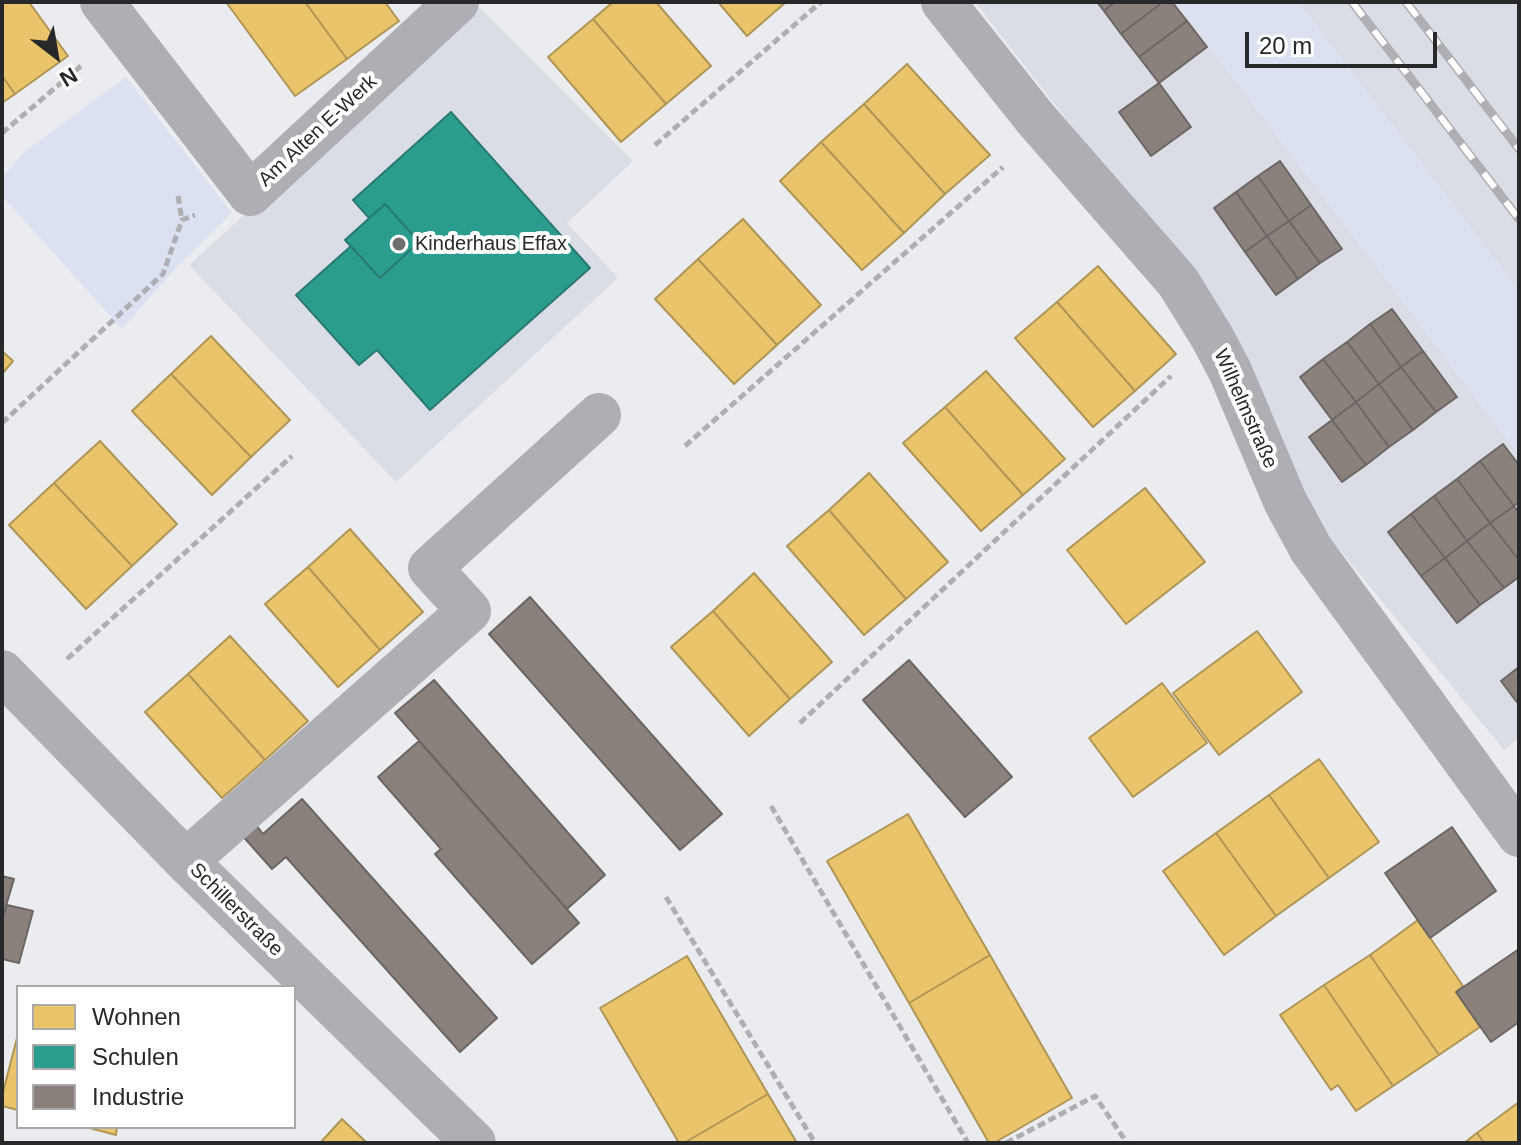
<!DOCTYPE html>
<html>
<head>
<meta charset="utf-8">
<style>
  body { margin:0 }
  #map { position:relative; width:1521px; height:1145px; overflow:hidden; background:#eaecef; font-family:Helvetica,sans-serif }
  canvas { display:block }
  .frame { position:absolute; inset:0; border:4px solid #272829; pointer-events:none }
  .legend { position:absolute; left:16px; top:985px; width:280px; height:144px; box-sizing:border-box; background:#fff; border:2px solid #a9a9a9; margin:0; padding:10px 14px; list-style:none; font-size:24px; color:#272829 }
  .legend li { display:flex; align-items:center; gap:16px; height:40px }
  .legend b { width:40px; border:2px solid #a9a9a9 }
  .north { position:absolute; left:16px; top:16px; width:80px; height:80px; -webkit-text-stroke:6px #fff; paint-order:stroke; rotate:149deg; font-size:22px; font-weight:700; line-height:32px; text-align:center; color:#272829 }
  .north::after { content:''; display:block; margin:auto; width:28px; height:36px; background:#272829; clip-path:polygon(50% 0,100% 100%,50% 72%,0 100%) }
  .scale { position:absolute; left:1245px; top:32px; width:192px; height:36px; box-sizing:border-box; border:4px solid #272829; border-top:0; padding-left:10px; font-size:24px; line-height:28px; white-space:nowrap; color:#272829; -webkit-text-stroke:6px #fff; paint-order:stroke }
</style>
</head>
<body>
<div id="map">
<canvas width="1521" height="1145"></canvas>
<div class="frame"></div>
<ul class="legend">
<li><b style="height:22px;background:#e9c46a"></b>Wohnen</li>
<li><b style="height:22px;background:#2a9d8f"></b>Schulen</li>
<li><b style="height:22px;background:#8a817c"></b>Industrie</li>
</ul>
<div class="north">N</div>
<div class="scale">20 m</div>
</div>
<script>
const context = document.querySelector('canvas').getContext('2d');
context.lineJoin = 'round';
function fillPath(path, color) {
  context.fillStyle = color;
  context.fill(path, 'evenodd');
}
function toPath(rows) {
  const path = new Path2D();
  for (const r of rows) {
    path.moveTo(r[0], r[1]);
    for (let i = 2; i < r.length; i += 2) path.lineTo(r[i], r[i + 1]);
  }
  return path;
}
function strokePath(path, color, width, dash) {
  context.strokeStyle = color;
  context.lineWidth = width;
  context.lineCap = dash ? 'butt' : 'round';
  context.setLineDash(dash || []);
  context.stroke(path);
}
function write(font, color, halo, rows, align = 'center') {
  context.font = font + ' Helvetica,sans-serif';
  context.lineWidth = 8;
  context.setLineDash([]);
  context.textBaseline = 'middle';
  context.strokeStyle = halo;
  context.fillStyle = color;
  for (const [text, x, y, turn = 0] of rows) {
    context.save();
    context.translate(x, y);
    context.rotate((+turn || 0) * Math.PI / 180);
    context.textAlign = isNaN(turn) ? turn : align;
    if (halo) context.strokeText(text, 0, 0);
    context.fillText(text, 0, 0);
    context.restore();
  }
}
const built = toPath([
  [975,2,1176,2,1519,455,1519,738,1504,750,1316,521,1129,200],
  [1298,2,1519,2,1519,291],
  [477,5,633,161,567,223,618,278,396,482,189,265]
]);
const green = toPath([
  [1176,2,1298,2,1519,291,1519,455],
  [126,77,232,213,176,268,122,329,2,196,2,178,23,153]
]);
const homes = toPath([
  [2,2,29,2,68,56,15,94,2,76,2,2],
  [226,2,305,2,347,59,295,96,226,2],
  [305,2,385,2,399,21,347,59,305,2],
  [613,2,656,2,711,66,666,104,593,19,613,2],
  [718,2,786,2,747,36,718,2],
  [593,19,666,104,621,142,548,57,593,19],
  [907,64,990,155,945,194,864,104,907,64],
  [2,76,15,94,2,103,2,76],
  [864,104,945,194,904,233,821,142,864,104],
  [821,142,904,233,862,270,780,181,821,142],
  [743,219,821,305,777,345,698,259,743,219],
  [698,259,777,345,734,384,655,299,698,259],
  [1098,266,1176,354,1135,391,1057,302,1098,266],
  [1057,302,1135,391,1093,427,1015,338,1057,302],
  [211,336,290,420,251,457,171,374,211,336],
  [2,351,13,361,2,374,2,351],
  [986,371,1065,459,1023,495,945,407,986,371],
  [171,374,251,457,212,495,132,411,171,374],
  [945,407,1023,495,981,531,903,443,945,407],
  [100,441,177,524,132,566,54,483,100,441],
  [869,473,948,562,906,599,829,510,869,473],
  [54,483,132,566,86,609,9,525,54,483],
  [1145,488,1205,562,1126,624,1067,550,1145,488],
  [829,510,906,599,864,635,787,546,829,510],
  [350,529,423,612,380,650,308,567,350,529],
  [308,567,380,650,338,687,265,604,308,567],
  [754,573,832,662,790,699,713,611,754,573],
  [713,611,790,699,749,736,671,647,713,611],
  [1257,631,1302,692,1219,755,1173,693,1257,631],
  [230,636,308,721,265,760,188,674,230,636],
  [188,674,265,760,222,798,145,712,188,674],
  [1162,683,1207,743,1133,797,1089,738,1162,683],
  [1319,759,1379,842,1329,878,1269,795,1319,759],
  [1269,795,1329,878,1276,916,1216,833,1269,795],
  [908,814,990,955,909,1003,827,861,908,814],
  [1216,833,1276,916,1224,955,1163,871,1216,833],
  [1418,920,1463,986,1456,992,1480,1027,1439,1055,1370,955,1418,920],
  [990,955,1072,1098,994,1143,989,1143,909,1003,990,955],
  [1370,955,1439,1055,1393,1086,1324,985,1370,955],
  [687,956,768,1094,684,1143,679,1143,600,1008,687,956],
  [1324,985,1393,1086,1356,1111,1338,1085,1331,1090,1280,1015,1324,985],
  [18,1034,18,1110,2,1106,2,1096,18,1034],
  [768,1094,797,1143,684,1143,768,1094],
  [1519,1102,1519,1143,1484,1143,1477,1133,1519,1102],
  [342,1119,367,1143,320,1143,342,1119],
  [86,1127,117,1127,116,1135,86,1127],
  [1477,1133,1484,1143,1464,1143,1477,1133]
]);
const schools = toPath([
  [451,112,590,268,430,410,377,350,359,365,296,295,351,246,380,278,419,242,385,204,369,218,353,200,451,112],
  [385,204,419,242,380,278,345,240,385,204]
]);
const industry = toPath([
  [1097,2,1115,2,1104,11,1097,2],
  [1115,2,1163,2,1121,34,1104,11,1115,2],
  [1163,2,1172,2,1187,21,1139,57,1121,34,1163,2],
  [1187,21,1207,47,1159,83,1139,57,1187,21],
  [1159,83,1191,127,1151,156,1119,112,1159,83],
  [1280,161,1311,205,1289,221,1258,176,1280,161],
  [1258,176,1289,221,1267,236,1236,192,1258,176],
  [1236,192,1267,236,1245,252,1214,208,1236,192],
  [1311,205,1342,249,1320,263,1289,221,1311,205],
  [1289,221,1320,263,1298,279,1267,236,1289,221],
  [1267,236,1298,279,1276,295,1245,252,1267,236],
  [1392,309,1423,351,1401,367,1370,324,1392,309],
  [1370,324,1401,367,1379,384,1347,342,1370,324],
  [1347,342,1379,384,1356,402,1323,359,1347,342],
  [1423,351,1457,397,1436,412,1401,367,1423,351],
  [1323,359,1356,402,1332,420,1300,377,1323,359],
  [1401,367,1436,412,1413,430,1379,384,1401,367],
  [1379,384,1413,430,1389,447,1356,402,1379,384],
  [1356,402,1389,447,1366,465,1332,420,1356,402],
  [1332,420,1366,465,1342,482,1309,437,1332,420],
  [1503,444,1519,465,1519,502,1514,506,1480,461,1503,444],
  [1480,461,1514,506,1490,523,1457,479,1480,461],
  [1457,479,1490,523,1467,541,1434,496,1457,479],
  [1434,496,1467,541,1445,558,1411,514,1434,496],
  [1514,506,1519,513,1519,560,1490,523,1514,506],
  [1411,514,1445,558,1421,576,1388,532,1411,514],
  [1490,523,1519,560,1519,577,1504,588,1467,541,1490,523],
  [1467,541,1504,588,1480,605,1445,558,1467,541],
  [1445,558,1480,605,1457,623,1421,576,1445,558],
  [530,597,722,814,680,850,489,634,530,597],
  [909,660,1012,777,965,817,863,700,909,660],
  [1519,667,1519,705,1501,681,1519,667],
  [434,680,605,875,567,909,395,713,434,680],
  [419,741,579,923,532,964,435,854,441,849,378,777,419,741],
  [302,799,497,1018,460,1052,286,857,272,869,240,833,253,821,263,834,302,799],
  [1452,827,1496,891,1430,938,1385,873,1452,827],
  [2,876,14,879,2,919,2,876],
  [7,905,33,911,19,963,2,959,2,919,7,905],
  [1519,949,1519,1022,1491,1042,1456,992,1519,949]
]);
const path = toPath([
  [2,133,81,66],
  [655,145,821,2],
  [178,196,182,220],
  [2,423,163,274,182,220,195,215],
  [685,446,1003,167],
  [67,659,292,456],
  [800,723,1171,376],
  [771,806,968,1143],
  [666,897,815,1143],
  [1006,1143,1095,1096,1127,1143]
]);
const minor = toPath([
  [102,2,250,194,457,2],
  [943,2,1035,118,1178,282,1212,337,1230,371,1285,501,1311,549,1519,835],
  [2,672,186,861,474,1143],
  [186,861,469,611,430,568,599,415]
]);
const rail = toPath([
  [1352,2,1519,219],
  [1406,2,1519,149]
]);
const markers = [
  [399,244,8,"#6b6d6e"]
];
const streetNames = [
  ["Am Alten E-Werk",318,131,-43],
  ["Wilhelmstraße",1245,409,66],
  ["Schillerstraße",236,910,45]
];
const poiNames = [
  ["Kinderhaus Effax",415,244]
];
fillPath(built, '#dadde5');
fillPath(green, '#dbe1f1');
fillPath(homes, '#e9c46a');
strokePath(homes, '#af9556', 2);
fillPath(schools, '#2a9d8f');
strokePath(schools, '#297a70', 2);
fillPath(industry, '#8a817c');
strokePath(industry, '#6c6663', 2);
strokePath(path, '#aeafb3', 5, [8, 4]);
strokePath(minor, '#adafb4', 44);
strokePath(rail, '#adafb3', 9);
strokePath(rail, '#fff', 6, [18]);
for (const [x, y, r, color] of markers) {
  const dot = new Path2D();
  dot.arc(x, y, r, 0, 2 * Math.PI);
  context.fillStyle = color;
  context.fill(dot);
  strokePath(dot, '#fff', 3);
}
write('20px', '#272829', '#fff', streetNames);
write('20px', '#272829', '#fff', poiNames, 'left');
</script>
</body>
</html>
